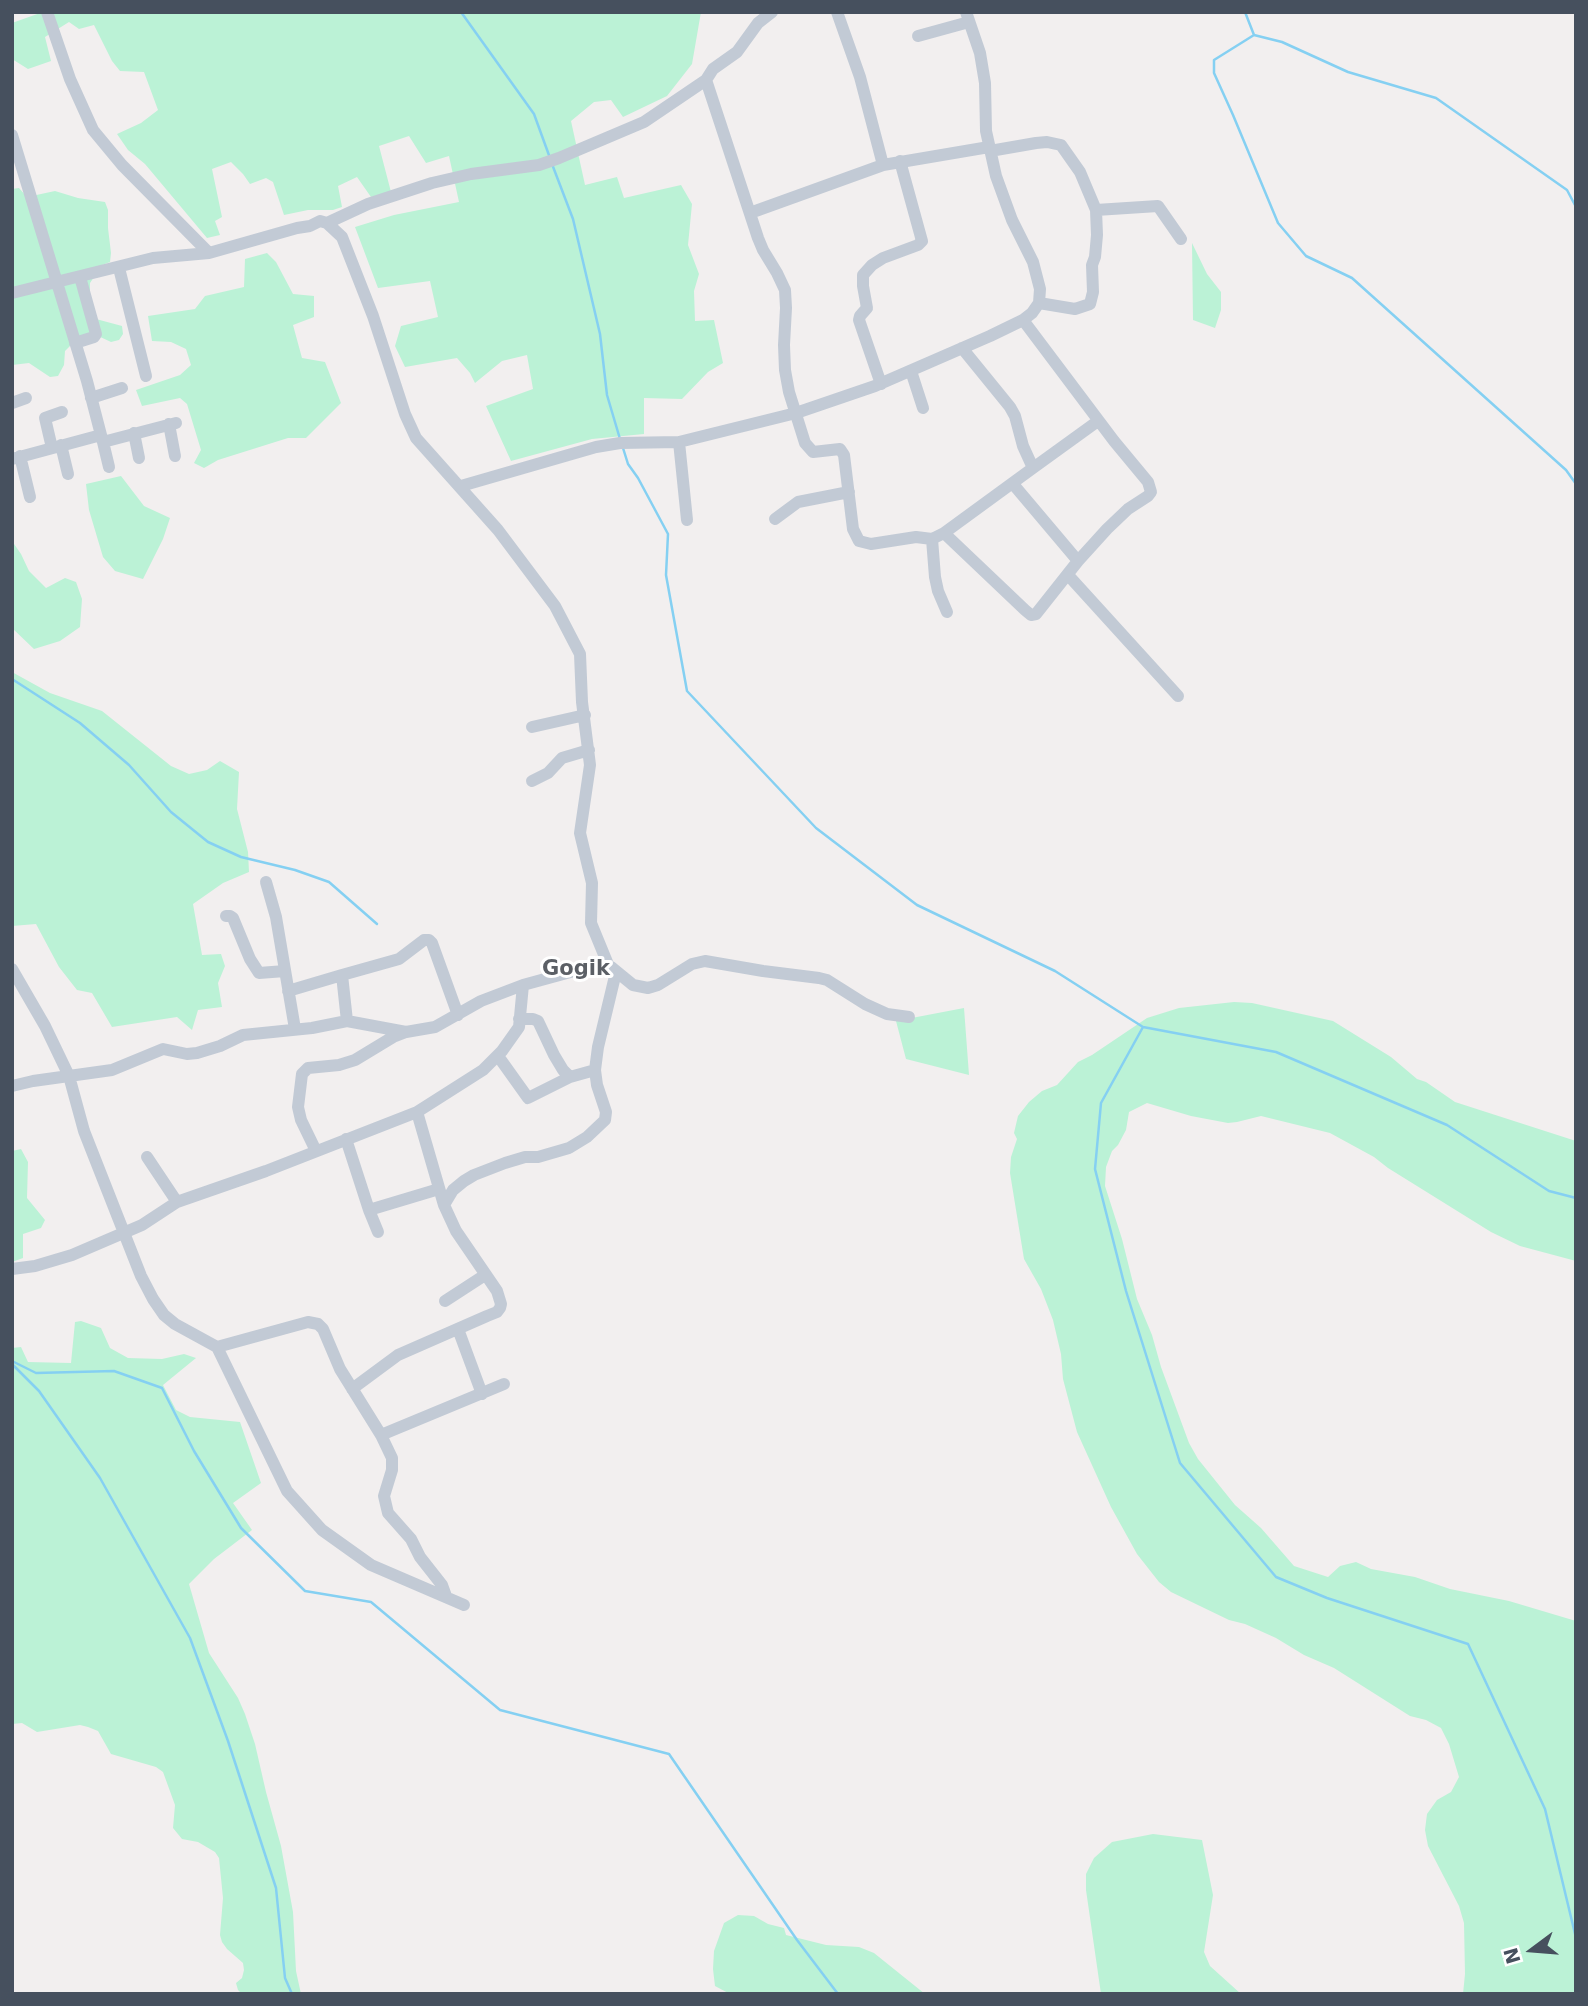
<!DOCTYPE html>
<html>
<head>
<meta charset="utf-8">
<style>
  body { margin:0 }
  #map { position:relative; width:1588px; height:2006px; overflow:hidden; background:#f2efef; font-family:"DejaVu Sans",sans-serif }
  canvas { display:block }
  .frame { position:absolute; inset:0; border:14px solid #46505e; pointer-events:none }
  .north { position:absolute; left:1497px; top:1915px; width:70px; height:70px; -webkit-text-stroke:5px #fff; paint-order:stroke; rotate:254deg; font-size:19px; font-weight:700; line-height:28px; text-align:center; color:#46505e }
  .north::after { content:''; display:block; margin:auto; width:24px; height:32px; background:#46505e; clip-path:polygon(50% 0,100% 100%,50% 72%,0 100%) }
</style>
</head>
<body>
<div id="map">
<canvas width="1588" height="2006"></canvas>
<div class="frame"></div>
<div class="north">N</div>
</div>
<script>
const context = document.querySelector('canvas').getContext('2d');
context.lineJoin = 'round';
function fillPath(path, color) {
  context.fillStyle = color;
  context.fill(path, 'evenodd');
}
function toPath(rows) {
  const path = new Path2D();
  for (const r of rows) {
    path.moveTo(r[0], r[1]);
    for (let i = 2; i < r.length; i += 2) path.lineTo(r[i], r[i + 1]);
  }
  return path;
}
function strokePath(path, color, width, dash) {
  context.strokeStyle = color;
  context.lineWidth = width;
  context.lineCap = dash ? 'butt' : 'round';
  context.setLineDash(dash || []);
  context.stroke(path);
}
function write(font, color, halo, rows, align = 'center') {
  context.font = font + ' "DejaVu Sans",sans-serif';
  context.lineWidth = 6;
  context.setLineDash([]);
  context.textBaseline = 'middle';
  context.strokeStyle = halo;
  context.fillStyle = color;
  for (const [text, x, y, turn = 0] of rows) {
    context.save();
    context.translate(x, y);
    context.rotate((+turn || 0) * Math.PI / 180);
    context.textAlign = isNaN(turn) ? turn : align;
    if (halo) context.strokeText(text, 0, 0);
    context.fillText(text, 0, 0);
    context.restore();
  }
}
const green = toPath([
  [43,12,701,12,692,64,667,96,623,117,611,100,594,102,571,121,585,185,617,177,624,198,681,185,692,204,688,245,699,274,694,291,695,321,714,320,723,363,708,372,682,399,644,398,644,434,592,439,511,461,486,406,533,389,527,355,502,361,475,383,470,373,457,358,405,367,395,346,401,326,438,317,430,281,378,288,355,227,394,215,459,202,449,156,426,163,409,136,379,146,391,192,371,197,357,177,338,186,342,207,333,210,308,210,284,215,273,182,266,178,250,184,243,174,231,162,212,169,222,217,215,221,220,235,207,238,145,164,128,150,117,134,141,123,158,110,144,72,120,71,112,61,94,25,79,29,69,22,45,37,51,61,28,69,12,59,12,23],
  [19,188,27,197,55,191,78,198,105,202,108,210,108,228,111,253,110,262,102,265,90,283,90,304,96,319,122,326,123,334,119,340,111,342,96,335,80,336,65,351,64,365,58,376,50,377,29,363,12,365,12,189],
  [1192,243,1207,274,1221,292,1221,310,1215,328,1193,320],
  [267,253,276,262,293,294,314,296,314,317,293,325,302,358,325,362,341,403,306,438,288,438,218,460,204,468,194,463,201,450,187,404,180,398,142,406,136,390,180,375,191,365,186,349,171,342,152,341,148,316,195,309,205,296,244,287,245,259],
  [121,476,144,506,170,518,163,539,143,579,115,571,103,557,89,510,86,484],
  [12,541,21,554,29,571,46,588,65,578,76,582,82,599,80,627,60,641,34,649,12,628],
  [12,672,50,693,102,711,171,766,189,774,207,770,220,761,239,772,237,809,248,852,249,872,223,883,193,904,202,955,221,954,225,966,218,983,222,1007,198,1010,192,1030,177,1017,112,1027,92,993,77,990,59,967,36,924,12,926],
  [1234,1002,1252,1003,1333,1021,1391,1057,1417,1079,1426,1082,1455,1102,1576,1141,1576,1261,1520,1246,1491,1232,1388,1168,1374,1157,1330,1133,1261,1116,1237,1122,1228,1123,1191,1116,1147,1103,1129,1112,1126,1130,1118,1145,1112,1151,1106,1167,1105,1186,1122,1239,1137,1299,1152,1335,1161,1367,1189,1443,1198,1459,1235,1505,1261,1528,1294,1566,1328,1577,1340,1566,1356,1562,1371,1569,1415,1577,1450,1589,1509,1601,1576,1621,1576,1994,1463,1994,1465,1974,1464,1923,1459,1906,1428,1846,1425,1830,1427,1814,1437,1800,1451,1792,1459,1777,1449,1744,1441,1728,1426,1720,1410,1716,1334,1668,1304,1655,1276,1638,1245,1624,1229,1620,1171,1592,1159,1582,1137,1554,1111,1507,1077,1432,1063,1379,1061,1354,1053,1320,1041,1289,1024,1259,1010,1173,1011,1157,1017,1139,1014,1133,1018,1116,1029,1102,1042,1091,1057,1085,1078,1062,1092,1055,1147,1018,1179,1008],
  [964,1008,969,1075,906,1059,896,1021],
  [21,1149,28,1162,27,1198,45,1220,41,1228,23,1234,23,1258,12,1262,12,1151],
  [81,1321,101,1328,110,1348,128,1358,162,1359,184,1354,196,1358,163,1385,176,1410,190,1417,240,1422,261,1483,233,1503,252,1530,214,1559,189,1584,209,1653,238,1698,245,1714,255,1744,266,1792,281,1846,293,1912,296,1971,301,1994,242,1994,238,1990,236,1983,242,1978,244,1970,243,1963,227,1949,222,1942,220,1935,223,1898,219,1858,215,1852,198,1842,182,1839,173,1828,175,1805,163,1772,156,1767,111,1754,98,1731,88,1727,80,1725,37,1732,22,1723,12,1724,12,1348,21,1347,28,1362,71,1363,75,1322],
  [1153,1834,1202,1840,1213,1895,1204,1952,1210,1966,1241,1994,1101,1994,1086,1890,1086,1874,1094,1858,1112,1842],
  [738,1915,754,1916,768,1924,784,1928,786,1935,826,1945,859,1947,874,1953,925,1994,730,1994,715,1986,713,1969,714,1951,724,1923]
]);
const stream = toPath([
  [461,12,534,114,550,158],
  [1245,12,1254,35],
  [552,164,573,219,600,334,607,395,620,439],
  [1576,207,1567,190,1436,98,1348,72,1282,42,1254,35,1214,60,1214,73,1233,115,1278,223,1306,256,1352,278,1566,470,1576,484],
  [623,448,628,464,638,478,668,534,666,575,687,691,816,828,917,905,1055,971,1143,1027,1276,1052,1447,1125,1549,1191,1576,1198],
  [12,679,80,723,129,765,171,812,208,842,241,857,295,870,329,882,377,924],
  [1143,1027,1101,1103,1095,1169,1126,1291,1180,1463,1276,1577,1327,1598,1468,1644,1545,1809,1576,1938],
  [12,1361,36,1373,114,1371,162,1388,194,1451,241,1528,305,1591,371,1602,500,1710,669,1754,797,1940,838,1994],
  [12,1364,39,1391,100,1478,190,1638,228,1741,276,1888,285,1978,292,1994]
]);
const minor = toPath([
  [772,12,758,23,737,52,713,69,706,80,758,238,763,250,777,273,785,290,786,308,784,345,785,370,789,392,805,443,813,452,840,449,844,455,853,529,859,541,871,544,916,537,932,539,944,533,1033,468,1023,446,1015,416,1010,407,962,348],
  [837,12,860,77,883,165],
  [918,36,969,22],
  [12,135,87,381,101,435,12,459],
  [990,151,1036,143,1047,142,1061,145,1080,172,1096,210,1097,235,1095,257,1092,265,1093,292,1090,304,1075,309,1039,303],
  [1096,210,1158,206,1181,239],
  [750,213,883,165,989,147],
  [327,223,368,204,432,183,471,174,539,165,559,158,644,122,706,80],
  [119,268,146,376],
  [12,293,153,258,209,253],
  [75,343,94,337,96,334,80,277],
  [911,371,923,408],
  [881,384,859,320,860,316,867,308,863,286,863,275,872,265,883,258,918,245,922,241,900,161],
  [91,398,122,388],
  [12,403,26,398],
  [169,424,175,456],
  [134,433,139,458],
  [101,435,103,442,176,423],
  [103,442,109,467],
  [679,442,687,520],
  [61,445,68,474],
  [52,448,45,418,62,412],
  [20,456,30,497],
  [1033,468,1098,421],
  [1013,484,1078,561],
  [461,486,596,447,620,443,679,442,796,413,875,386,990,336,1023,320,1032,313,1039,303,1040,289,1033,262,1012,220,996,176,986,131,985,83,980,53,966,12],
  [775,519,798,502,849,492],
  [944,533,1025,610,1031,615,1036,614,1078,561,1107,529,1128,509,1148,496,1151,492,1148,482,1114,441,1023,320],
  [932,539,935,577,938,591,947,612],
  [1068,575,1178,696],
  [532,727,585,715],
  [532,781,548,773,562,758,589,750],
  [266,882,276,917,295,1029],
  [226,916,230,916,233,918,250,959,259,973,285,971],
  [611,967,633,985,648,988,658,985,692,964,705,961,763,971,819,978,827,980,865,1004,887,1014,909,1017],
  [12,969,45,1026,69,1076,84,1131,141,1276,153,1299,164,1315,175,1324,217,1347,308,1322,318,1324,323,1329,340,1369,381,1435,392,1458,392,1470,384,1496,388,1513,411,1539,420,1557,442,1585,446,1596],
  [288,991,342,975],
  [519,1019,533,1019,538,1021,554,1055,563,1070,570,1077,595,1070],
  [347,1021,342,975,399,959,424,940,429,940,432,943,458,1015],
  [498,1056,528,1098,570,1077],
  [12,1086,33,1081,112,1070,163,1049,187,1054,197,1053,220,1046,243,1035,312,1028,347,1021,406,1032],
  [346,1139,369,1210,439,1189],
  [316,1151,301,1120,298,1107,302,1074,308,1068,339,1065,355,1060,393,1037,406,1032,435,1027,481,1001,523,985],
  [147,1157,177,1202],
  [444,1205,453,1190,464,1181,474,1175,505,1163,525,1157,538,1157,569,1148,587,1137,605,1120,606,1112,597,1085,595,1070,598,1047,616,972],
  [369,1210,378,1232],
  [12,1269,35,1266,72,1255,142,1225,177,1202,266,1171,417,1112,483,1070,502,1051,519,1027,523,985,607,962,591,923,592,883,580,833,590,765,582,702,580,654,555,606,498,530,416,438,405,414,373,316,342,237,327,223,320,221,310,226,297,228,209,253,122,165,93,130,70,79,47,12],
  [445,1301,485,1275],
  [458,1329,482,1394],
  [217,1347,287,1491,322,1530,371,1565,464,1605],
  [352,1389,398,1355,487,1316,497,1312,500,1308,501,1304,497,1291,456,1231,444,1205,417,1112],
  [381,1435,504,1384]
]);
const quarterNames = [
  ["Gogik",576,970]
];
fillPath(green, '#bbf2d6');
strokePath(stream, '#85d0f2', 2.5);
strokePath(minor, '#c2cad5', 12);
write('bold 21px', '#5b5f65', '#fff', quarterNames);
</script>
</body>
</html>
